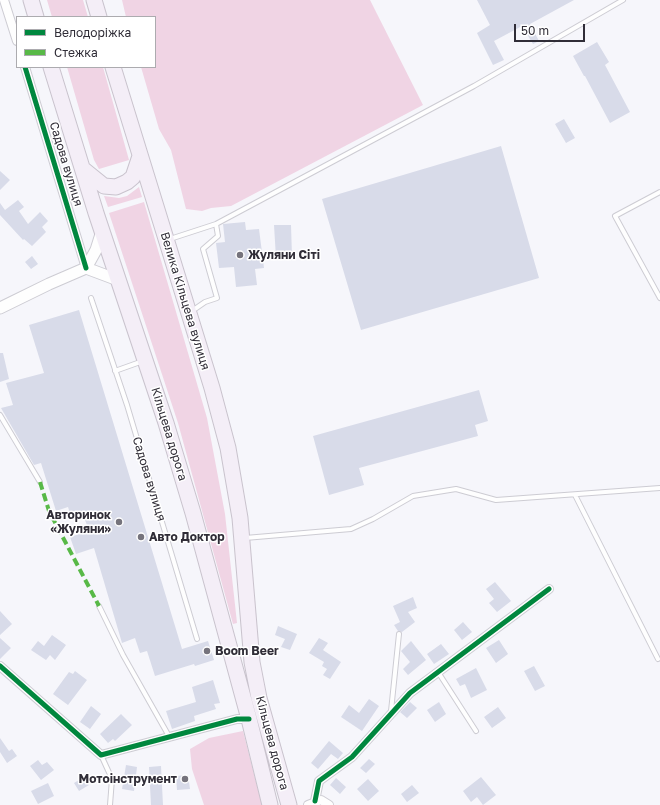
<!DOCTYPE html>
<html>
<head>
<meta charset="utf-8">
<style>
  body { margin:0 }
  #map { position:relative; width:660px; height:805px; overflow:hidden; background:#f6f6fb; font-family:"Golos Text",sans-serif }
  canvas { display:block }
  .legend { position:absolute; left:16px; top:16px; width:140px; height:52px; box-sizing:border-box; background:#fff; border:1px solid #acabaf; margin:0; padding:5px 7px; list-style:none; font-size:12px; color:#302d37 }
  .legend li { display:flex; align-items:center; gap:8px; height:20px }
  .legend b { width:20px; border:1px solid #acabaf }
  .scale { position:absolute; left:514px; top:24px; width:71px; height:18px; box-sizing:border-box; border:2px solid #302d37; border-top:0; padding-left:5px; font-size:12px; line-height:14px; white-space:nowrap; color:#302d37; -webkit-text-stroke:3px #fff; paint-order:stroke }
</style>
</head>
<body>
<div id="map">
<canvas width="660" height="805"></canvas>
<ul class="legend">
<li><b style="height:5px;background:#00873e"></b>Велодоріжка</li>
<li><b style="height:5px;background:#58b947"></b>Стежка</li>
</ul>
<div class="scale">50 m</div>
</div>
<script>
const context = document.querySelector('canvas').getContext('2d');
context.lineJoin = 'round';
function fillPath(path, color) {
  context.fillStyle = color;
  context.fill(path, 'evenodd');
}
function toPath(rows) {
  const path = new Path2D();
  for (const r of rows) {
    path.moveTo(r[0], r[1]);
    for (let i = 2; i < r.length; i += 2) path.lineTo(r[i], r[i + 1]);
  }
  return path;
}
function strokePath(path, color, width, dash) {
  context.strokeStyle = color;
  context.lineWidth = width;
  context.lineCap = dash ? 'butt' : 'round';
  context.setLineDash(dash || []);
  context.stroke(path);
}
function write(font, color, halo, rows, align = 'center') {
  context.font = font + ' "Golos Text",sans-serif';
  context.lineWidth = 3;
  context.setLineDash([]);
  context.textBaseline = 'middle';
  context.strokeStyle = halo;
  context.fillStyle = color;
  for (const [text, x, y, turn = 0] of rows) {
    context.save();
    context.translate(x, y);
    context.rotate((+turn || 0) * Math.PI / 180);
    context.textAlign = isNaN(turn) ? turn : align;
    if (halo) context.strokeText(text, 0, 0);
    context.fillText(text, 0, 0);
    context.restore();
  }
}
const green = toPath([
  [47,0,83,0,88,17,52,17],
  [122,0,370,0,423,105,231,206,211,208,202,211,186,209,171,150,159,129,141,67,155,67,155,17,126,17],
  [67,67,103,67,129,160,99,169,94,160],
  [139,187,142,197,108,207,104,196,119,198,127,196],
  [144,202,207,418,225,514,237,623,233,624,178,423,109,213],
  [243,731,262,805,204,805,192,769,190,749,209,738]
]);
const building = toPath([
  [477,0,574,0,530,24,539,41,533,44,522,26,494,41,504,60,493,65,477,33,490,25],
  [597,42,609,62,605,65,630,112,610,123,585,76,584,76,573,56],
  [564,119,575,138,566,143,555,124],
  [501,146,539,278,361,330,322,199],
  [0,171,10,180,0,190],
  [18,200,24,207,19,211,28,224,40,212,48,221,42,227,46,232,32,246,24,239,23,240,0,215,0,203,5,210],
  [245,222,246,230,259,229,264,268,255,269,257,285,236,287,234,267,219,268,216,243,225,242,223,224],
  [274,225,291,225,292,257,276,258],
  [32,256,38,264,31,269,25,262],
  [79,310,182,649,208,641,214,660,195,666,194,664,155,676,147,651,140,653,135,638,122,643,94,548,76,554,70,537,89,531,84,517,72,520,68,507,56,511,41,463,34,465,1,408,13,405,6,383,44,373,29,325],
  [0,353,3,353,9,379,0,382],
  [479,390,488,421,475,425,478,436,359,468,364,485,329,495,313,436],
  [495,582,511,601,497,612,489,603,494,599,486,589],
  [413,597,417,608,408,612,415,622,402,632,398,631,394,625,400,622,393,606],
  [0,611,12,624,0,635],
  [463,622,472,632,462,640,454,630],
  [278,626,297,634,290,650,281,647,285,639,275,635],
  [52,635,66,645,55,660,50,655,46,660,31,650,38,641,44,646],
  [0,638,11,648,0,659],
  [319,638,328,643,323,650,341,662,330,679,323,675,327,669,322,666,324,662,309,653],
  [499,640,508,654,496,663,486,648],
  [411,641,426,660,408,675,403,669,410,662,401,651],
  [441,644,449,654,434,664,427,654],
  [534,666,545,686,535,691,524,671],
  [476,668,487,690,471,698,465,684,460,686,456,679],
  [75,671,87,680,68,705,53,694,69,672,73,674],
  [213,680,220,703,214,704,216,709,194,716,195,721,172,729,166,711,196,702,192,687],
  [369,699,379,706,362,731,341,717,349,705,359,713],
  [410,702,417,708,407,718,400,712],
  [439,702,446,714,435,722,427,710],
  [91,706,101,714,90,729,80,722],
  [498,707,506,718,492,728,484,717],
  [121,714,132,725,115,741,113,739,108,743,100,734],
  [0,738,9,751,12,749,17,756,7,763,0,752],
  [329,741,343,753,338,759,331,754,318,769,311,763],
  [369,759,375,764,366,773,360,768],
  [38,760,42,765,47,762,54,770,41,780,30,766],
  [126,765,137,767,134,791,122,789],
  [161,766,163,805,151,805,149,767],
  [188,775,190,789,177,790,176,776],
  [84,777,89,785,79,791,74,783],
  [481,777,496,795,483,805,477,797,471,802,463,791],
  [336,778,346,787,340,794,330,785],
  [368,779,379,791,368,801,357,789],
  [48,783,54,796,38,804,31,791],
  [412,785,419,793,407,802,401,794]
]);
const lane = toPath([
  [660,192,615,216,660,298],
  [170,239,216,224,474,86,623,0],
  [91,298,127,405,197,639],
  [192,311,205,302,217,298,203,249,218,236,216,224],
  [115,371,143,361],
  [0,415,40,482],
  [575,495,658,659],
  [245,538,351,529,373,519,413,496,456,489,496,500,660,488],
  [99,606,123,655,170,738],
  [438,672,476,731],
  [391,711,399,634],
  [101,755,112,779,110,805]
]);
const street = toPath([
  [4,0,17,41],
  [25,67,86,268],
  [0,666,101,755,237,719,249,719],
  [315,801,319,781,352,757,410,693,549,589],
  [308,805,321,800,329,805]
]);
const secondary = toPath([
  [86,268,118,280],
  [0,308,49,284,86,268,96,250,102,231]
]);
const highway = toPath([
  [31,0,36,17],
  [94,0,99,17],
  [51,67,96,213,166,423,193,513,249,719,270,805],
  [113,67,212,388,228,448,240,518,252,662,259,698,289,805],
  [83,169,104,186,116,187,127,182,133,177,140,156]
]);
const quiet = toPath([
  [40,482,49,511,99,606]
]);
const cycleway = toPath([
  [25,67,86,268],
  [0,666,101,755,237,719,249,719],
  [315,801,319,781,352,757,410,693,549,589]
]);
const markers = [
  [240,255,4,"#75737c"],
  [119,522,4,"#75737c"],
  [141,537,4,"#75737c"],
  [207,651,4,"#75737c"],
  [185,779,4,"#75737c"]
];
const streetNames = [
  ["Садова вулиця",66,164,73],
  ["Велика Кільцева вулиця",185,301,73],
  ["Кільцева дорога",169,434,73],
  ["Садова вулиця",149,479,73],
  ["Кільцева дорога",272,743,75]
];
const poiNames = [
  ["Жуляни Сіті",248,255],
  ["Авторинок",111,515,"right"],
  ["«Жуляни»",111,529,"right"],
  ["Авто Доктор",149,537],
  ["Boom Beer",215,651],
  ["Мотоінструмент",177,779,"right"]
];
fillPath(green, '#f0d4e4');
fillPath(building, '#d8dbe9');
strokePath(lane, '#cdccd3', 6);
strokePath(street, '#cdccd3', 10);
strokePath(secondary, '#cdccd3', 13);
strokePath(highway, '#c9c3cd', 17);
strokePath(lane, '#fefefe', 4);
strokePath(street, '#fefefe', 8);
strokePath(secondary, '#fefefe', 11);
strokePath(highway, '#f4eef7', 15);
strokePath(quiet, '#58b947', 4, [8, 4]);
strokePath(cycleway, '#00873e', 5);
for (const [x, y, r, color] of markers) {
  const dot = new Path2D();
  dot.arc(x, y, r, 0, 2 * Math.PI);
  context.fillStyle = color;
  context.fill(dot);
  strokePath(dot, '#fff', 1.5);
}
write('12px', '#302d37', '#fff', streetNames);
write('bold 12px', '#302d37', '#fff', poiNames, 'left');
</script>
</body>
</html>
